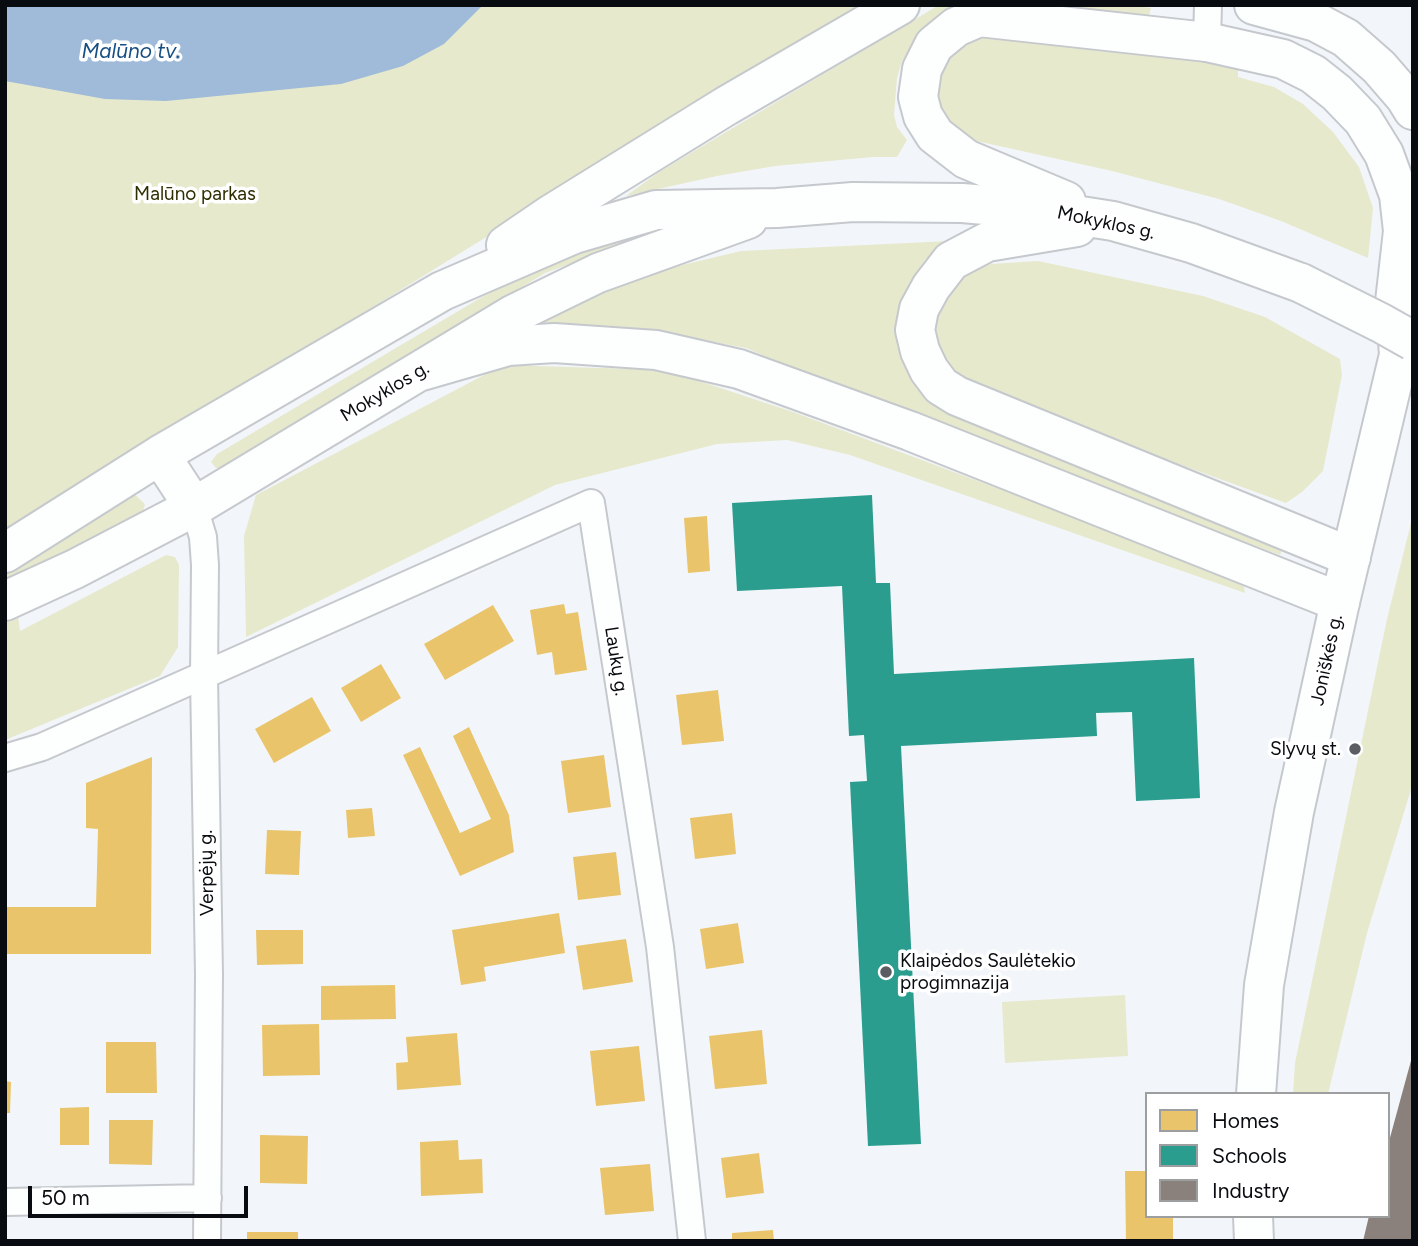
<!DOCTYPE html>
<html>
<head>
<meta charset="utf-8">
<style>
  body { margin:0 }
  #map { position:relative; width:1418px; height:1246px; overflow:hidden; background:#f2f6fa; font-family:Figtree,sans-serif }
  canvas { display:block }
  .frame { position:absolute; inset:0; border:7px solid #080c10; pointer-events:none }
  .legend { position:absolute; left:1145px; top:1092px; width:245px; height:126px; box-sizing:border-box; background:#fff; border:2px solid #9c9e9f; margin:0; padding:9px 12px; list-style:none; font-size:21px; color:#080c10 }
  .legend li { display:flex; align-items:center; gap:14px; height:35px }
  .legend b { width:35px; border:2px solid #9c9e9f }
  .scale { position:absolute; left:28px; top:1186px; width:220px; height:32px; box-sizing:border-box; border:4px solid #080c10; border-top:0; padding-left:9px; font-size:21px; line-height:24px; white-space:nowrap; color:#080c10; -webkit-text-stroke:5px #fff; paint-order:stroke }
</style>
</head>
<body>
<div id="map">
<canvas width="1418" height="1246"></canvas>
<div class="frame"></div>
<ul class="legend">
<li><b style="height:19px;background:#e9c46a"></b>Homes</li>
<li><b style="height:19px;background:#2a9d8f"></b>Schools</li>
<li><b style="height:19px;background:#8a817c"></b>Industry</li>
</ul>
<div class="scale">50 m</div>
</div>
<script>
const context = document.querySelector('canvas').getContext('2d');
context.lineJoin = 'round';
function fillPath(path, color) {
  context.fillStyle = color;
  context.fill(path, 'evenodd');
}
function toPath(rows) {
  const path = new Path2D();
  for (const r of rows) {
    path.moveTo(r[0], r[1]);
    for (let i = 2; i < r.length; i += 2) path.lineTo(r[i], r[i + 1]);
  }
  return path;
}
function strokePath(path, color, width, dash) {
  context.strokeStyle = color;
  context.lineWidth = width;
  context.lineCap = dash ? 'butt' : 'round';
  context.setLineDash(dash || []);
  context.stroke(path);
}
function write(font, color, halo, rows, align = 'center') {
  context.font = font + ' Figtree,sans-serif';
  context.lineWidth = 7;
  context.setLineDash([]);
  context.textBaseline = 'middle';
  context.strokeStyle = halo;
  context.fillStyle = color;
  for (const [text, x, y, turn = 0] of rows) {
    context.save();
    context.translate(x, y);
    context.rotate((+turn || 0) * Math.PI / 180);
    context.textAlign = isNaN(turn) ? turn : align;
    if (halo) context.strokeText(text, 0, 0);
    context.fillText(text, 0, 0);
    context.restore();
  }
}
const green = toPath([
  [5,5,870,5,475,244,5,534],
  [939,5,959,5,920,34,902,61,897,78,894,115,897,127,907,140,897,157,873,157,775,166,717,176,626,196,659,172],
  [1044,5,1129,5,1151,8,1148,19],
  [970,33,1238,65,1238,77,1274,87,1303,104,1333,132,1359,167,1373,208,1368,258,1281,221,1219,199,1112,171,972,140,951,127,930,98,936,71],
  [726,215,629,242,545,273,224,468,216,468,211,462,217,454,482,297,573,252,666,225],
  [949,241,925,260,909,284,900,306,928,400,949,415,1284,544,1280,555,869,401,746,348,661,332,546,327,539,321,548,313,653,272,741,251],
  [1038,261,1203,296,1265,317,1340,359,1342,375,1323,471,1302,492,1286,503,966,387,938,359,934,322,939,302,967,271,991,264],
  [503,365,666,370,796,413,1243,580,1245,593,850,455,787,440,717,444,555,485,246,637,244,536,256,495],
  [133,493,145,504,143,511,137,518,5,584,5,568],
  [1413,515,1413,783,1367,933,1328,1094,1293,1094,1295,1063,1387,619],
  [166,555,175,557,179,565,178,647,160,676,5,740,5,622,18,616,20,631],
  [1125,995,1128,1056,1005,1063,1002,1002]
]);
const water = toPath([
  [5,5,483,5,444,44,403,66,341,84,166,101,105,99,5,81]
]);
const homes = toPath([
  [707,516,710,571,688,573,684,518],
  [564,604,566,614,578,612,587,670,555,675,552,652,537,655,530,610],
  [493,605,514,641,445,680,424,644],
  [381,664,401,698,361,722,341,688],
  [718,690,724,741,682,745,676,695],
  [312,697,331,731,274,763,255,729],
  [469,727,509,815,514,852,460,876,403,755,420,747,460,833,491,819,453,736],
  [604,755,611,807,568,813,561,761],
  [152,757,151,954,5,954,5,907,96,907,98,829,86,828,86,783],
  [372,808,375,836,348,838,346,810],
  [732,813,736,854,695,859,690,818],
  [267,830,301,831,299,875,265,874],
  [616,852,621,895,578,900,573,857],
  [559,913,565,953,484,967,486,981,461,985,452,930],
  [738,923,744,963,706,969,700,929],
  [256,930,303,930,303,964,257,965],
  [626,939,633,982,583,990,576,946],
  [395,985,396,1019,321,1020,321,986],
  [319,1024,320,1075,263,1076,262,1025],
  [762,1030,767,1084,715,1089,709,1036],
  [457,1033,461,1085,397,1090,396,1063,408,1062,406,1037],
  [106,1042,156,1042,157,1093,106,1093],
  [639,1046,645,1101,596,1106,590,1051],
  [5,1081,11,1082,10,1113,5,1113],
  [89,1107,89,1145,60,1145,60,1108],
  [109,1120,153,1120,152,1165,109,1164],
  [260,1135,308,1136,307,1184,260,1183],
  [458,1140,459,1160,482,1159,483,1193,421,1196,420,1142],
  [759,1153,764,1193,726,1198,721,1158],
  [650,1164,654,1211,605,1215,600,1168],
  [1125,1171,1147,1171,1147,1216,1173,1216,1173,1241,1126,1241],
  [773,1230,774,1241,732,1241,732,1233],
  [247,1232,298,1232,298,1241,247,1241]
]);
const schools = toPath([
  [872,495,876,583,890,583,894,674,1194,658,1200,798,1136,801,1132,712,1096,713,1097,736,901,746,921,1144,868,1146,850,782,867,781,864,735,849,736,842,586,737,591,732,503]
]);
const industry = toPath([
  [1412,1057,1413,1241,1363,1241,1369,1216,1388,1216,1388,1145]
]);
const street = toPath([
  [1207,42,1208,5],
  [194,507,203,537,205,565,204,676,209,975,207,1241],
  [5,758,42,747,591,503,660,947,692,1241],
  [5,1202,208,1198]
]);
const secondary = toPath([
  [1254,5,1316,22,1346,38,1379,67,1405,97,1413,110],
  [1207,42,1283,59,1313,74,1337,93,1363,120,1384,154,1399,195,1403,231,1395,302,1399,355],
  [1256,1094,1264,985,1294,812,1340,602,1399,355,1413,332],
  [1253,1216,1254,1241]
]);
const primary = toPath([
  [1066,201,966,159,935,135,923,116,918,97,922,69,934,45,956,27,979,17,1207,42],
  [1077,227,987,242,951,261,931,287,919,309,915,330,920,351,929,370,941,386,957,396,1351,557],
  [506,245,550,215,726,106,900,5],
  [418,372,508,346,554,343,656,350,739,369,910,431,1340,602],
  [160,455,194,507],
  [5,553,160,455,442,291,574,234,656,210,777,208,853,202,962,203,1043,210,1113,221,1191,243,1301,283],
  [5,601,75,569,194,507,514,314,598,273,748,219]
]);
const primaryBridge = toPath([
  [1301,283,1381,323,1413,341]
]);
const markers = [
  [1355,749,7,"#5a5e62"],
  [886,972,7,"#5a5e62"]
];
const parkNames = [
  ["Malūno parkas",195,194]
];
const streetNames = [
  ["Mokyklos g.",1106,223,12],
  ["Mokyklos g.",385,392,-31],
  ["Joniškės g.",1327,660,-78],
  ["Laukų g.",616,661,81],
  ["Verpėjų g.",207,873,-91]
];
const poiNames = [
  ["Slyvų st.",1341,749],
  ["Klaipėdos Saulėtekio",900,961,"left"],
  ["progimnazija",900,983,"left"]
];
const waterNames = [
  ["Malūno tv.",131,52]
];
fillPath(green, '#e6e9cc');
fillPath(water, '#9fbbd9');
fillPath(homes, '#e9c46a');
fillPath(schools, '#2a9d8f');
fillPath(industry, '#8a817c');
strokePath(street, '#c5c9cd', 30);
strokePath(secondary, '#c5c9cd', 42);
strokePath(primary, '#c5c9cd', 42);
strokePath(street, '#fdfefe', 26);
strokePath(secondary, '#fdfefe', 38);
strokePath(primary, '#fdfefe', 38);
strokePath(primaryBridge, '#c5c9cd', 42, []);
strokePath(primaryBridge, '#fdfefe', 38);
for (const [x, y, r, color] of markers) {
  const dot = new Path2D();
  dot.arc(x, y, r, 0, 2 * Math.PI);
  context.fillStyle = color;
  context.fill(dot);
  strokePath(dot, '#fff', 2.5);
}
write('19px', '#2f2e01', '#fff', parkNames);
write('19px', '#080c10', '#fff', streetNames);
write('19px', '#080c10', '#fff', poiNames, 'right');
write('italic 21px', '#174f83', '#fff', waterNames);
</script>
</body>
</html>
